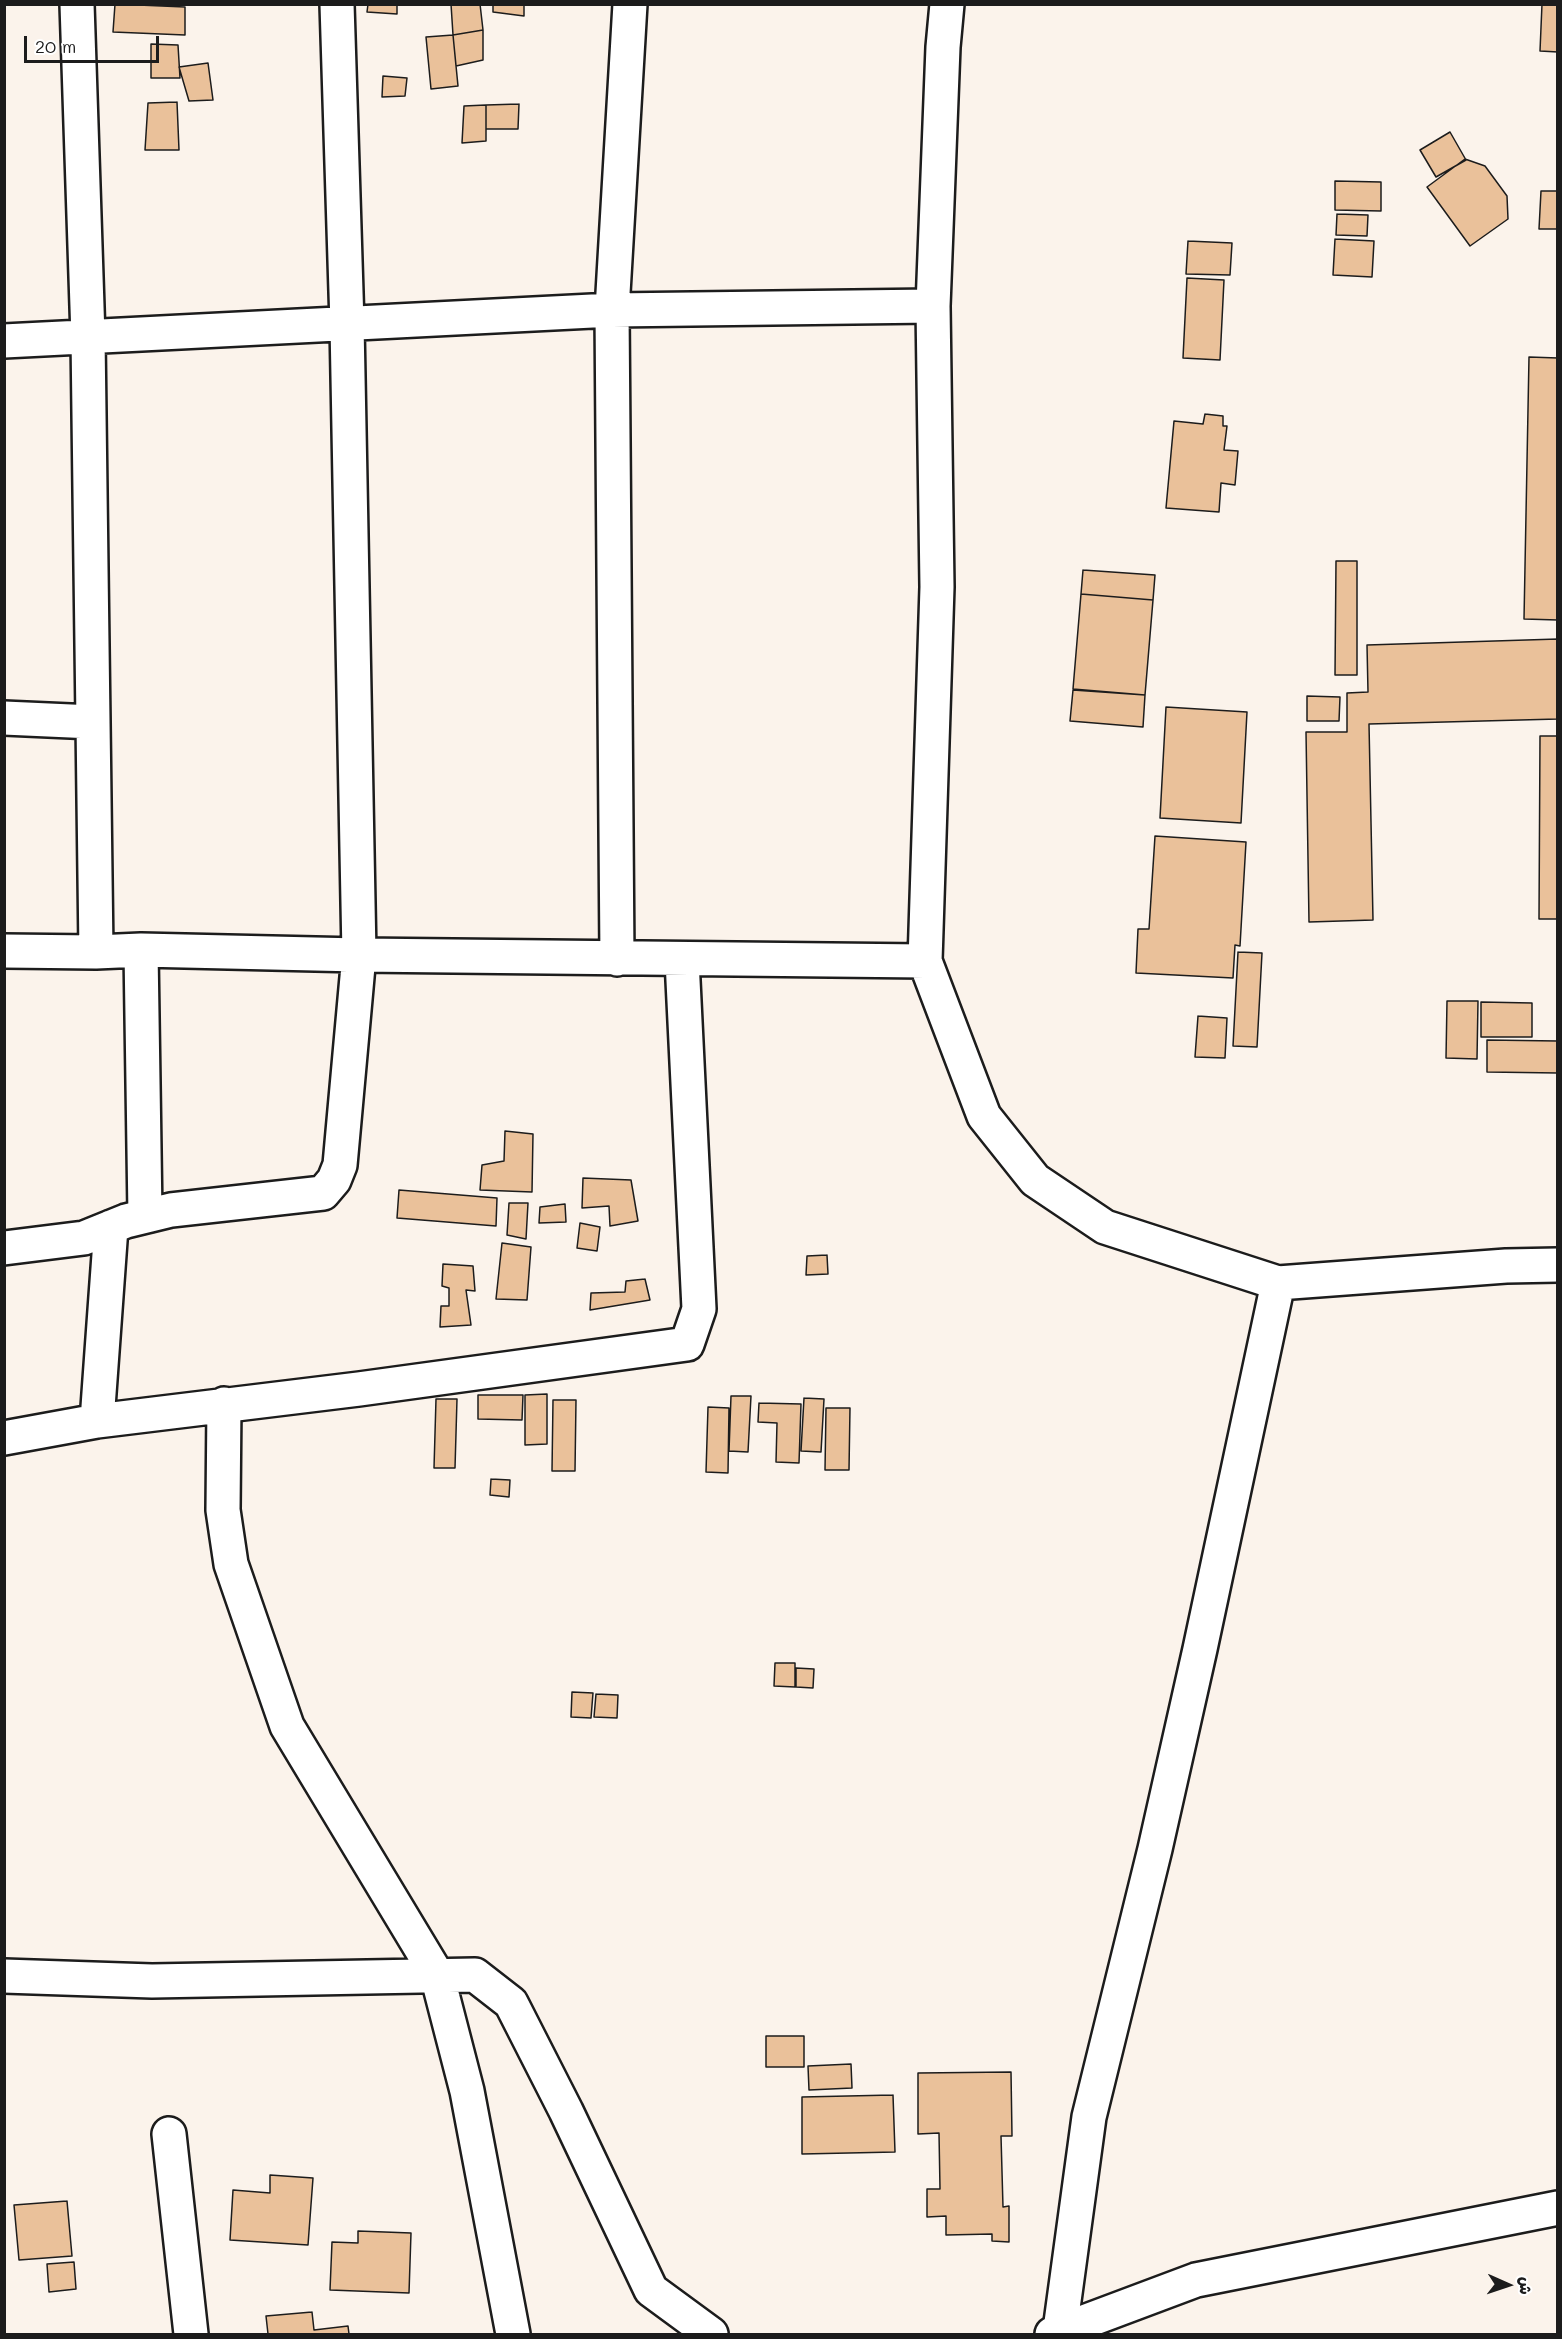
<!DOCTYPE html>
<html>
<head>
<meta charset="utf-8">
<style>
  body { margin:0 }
  #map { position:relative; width:1562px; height:2339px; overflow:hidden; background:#fbf3eb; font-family:Mali,"Playpen Sans Arabic",sans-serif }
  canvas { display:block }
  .frame { position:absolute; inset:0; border:6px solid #1c1c1c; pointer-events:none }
  .north { position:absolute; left:1478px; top:2255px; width:60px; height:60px; -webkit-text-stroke:4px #fff; paint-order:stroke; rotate:93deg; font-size:16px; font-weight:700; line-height:24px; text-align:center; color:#1c1c1c }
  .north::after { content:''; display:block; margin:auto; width:21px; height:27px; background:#1c1c1c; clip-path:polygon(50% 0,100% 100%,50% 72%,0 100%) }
  .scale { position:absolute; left:24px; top:36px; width:135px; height:27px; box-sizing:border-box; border:3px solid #1c1c1c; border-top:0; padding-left:8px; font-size:18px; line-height:21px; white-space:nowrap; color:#1c1c1c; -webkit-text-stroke:4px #fff; paint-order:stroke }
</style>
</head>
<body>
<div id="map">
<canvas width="1562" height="2339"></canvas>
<div class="frame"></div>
<div class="north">ش</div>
<div class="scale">20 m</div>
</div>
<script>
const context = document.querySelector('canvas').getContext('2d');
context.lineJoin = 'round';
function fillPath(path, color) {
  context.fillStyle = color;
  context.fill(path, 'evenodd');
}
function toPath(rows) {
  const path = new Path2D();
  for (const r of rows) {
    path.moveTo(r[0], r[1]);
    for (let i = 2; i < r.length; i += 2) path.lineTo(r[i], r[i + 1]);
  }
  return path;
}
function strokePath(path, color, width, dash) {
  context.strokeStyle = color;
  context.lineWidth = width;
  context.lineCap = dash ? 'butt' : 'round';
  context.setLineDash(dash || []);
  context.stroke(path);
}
const building = toPath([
  [115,4,185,7,185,35,113,32,115,4],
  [368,4,397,4,397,14,367,12,368,4],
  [451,4,480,4,483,30,453,35,451,4],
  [493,4,524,4,524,16,493,12,493,4],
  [1542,4,1558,4,1558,52,1540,51,1542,4],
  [483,30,483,60,456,66,453,35,483,30],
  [453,35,458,86,431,89,426,37,453,35],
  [151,44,178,45,180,78,151,78,151,44],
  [208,63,213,100,189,101,179,67,208,63],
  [383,76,407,78,405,96,382,97,383,76],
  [177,102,179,150,145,150,148,103,177,102],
  [519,104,518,129,486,129,486,105,519,104],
  [486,105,486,141,462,143,464,106,486,105],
  [1450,132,1466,160,1436,177,1420,150,1450,132],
  [1465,159,1485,166,1507,196,1508,219,1470,246,1427,187,1465,159],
  [1335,181,1381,182,1381,211,1335,210,1335,181],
  [1541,191,1558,191,1558,229,1539,229,1541,191],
  [1337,214,1368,215,1367,236,1336,235,1337,214],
  [1335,239,1374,241,1372,277,1333,275,1335,239],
  [1188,241,1232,243,1230,275,1186,274,1188,241],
  [1187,278,1224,280,1220,360,1183,358,1187,278],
  [1529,357,1558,358,1558,620,1524,619,1529,357],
  [1205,414,1223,416,1223,426,1227,426,1224,450,1238,451,1235,485,1221,483,1219,512,1166,508,1174,421,1203,424,1205,414],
  [1336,561,1357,561,1357,675,1335,675,1336,561],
  [1083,570,1155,575,1153,600,1081,594,1083,570],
  [1081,594,1153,600,1145,695,1073,689,1081,594],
  [1558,639,1558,719,1369,724,1373,920,1309,922,1306,732,1347,732,1347,693,1368,692,1367,645,1558,639],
  [1073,690,1145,695,1143,727,1070,721,1073,690],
  [1307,696,1340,697,1339,721,1307,721,1307,696],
  [1166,707,1247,712,1241,823,1160,818,1166,707],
  [1540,736,1558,736,1558,919,1539,919,1540,736],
  [1155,836,1246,842,1240,946,1235,945,1233,978,1136,973,1138,929,1149,929,1155,836],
  [1238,952,1262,953,1257,1047,1233,1046,1238,952],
  [1447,1001,1478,1001,1477,1059,1446,1058,1447,1001],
  [1481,1002,1532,1003,1532,1037,1481,1037,1481,1002],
  [1198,1016,1227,1018,1225,1058,1195,1057,1198,1016],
  [1487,1040,1558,1041,1558,1073,1487,1072,1487,1040],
  [505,1131,533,1134,532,1192,480,1190,482,1165,504,1161,505,1131],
  [583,1178,631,1180,638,1221,610,1226,609,1206,582,1208,583,1178],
  [399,1190,497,1198,496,1226,397,1218,399,1190],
  [509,1203,528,1203,526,1239,507,1235,509,1203],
  [565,1204,566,1222,539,1223,540,1207,565,1204],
  [580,1223,600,1227,597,1251,577,1248,580,1223],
  [502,1243,531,1247,527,1300,496,1299,502,1243],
  [827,1255,828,1274,806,1275,807,1256,827,1255],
  [443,1264,473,1266,475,1291,466,1290,471,1325,440,1327,441,1306,449,1306,449,1288,442,1286,443,1264],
  [645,1279,650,1300,590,1310,591,1293,625,1292,626,1281,645,1279],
  [547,1394,547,1444,525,1445,525,1395,547,1394],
  [478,1395,523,1395,522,1420,478,1419,478,1395],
  [731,1396,751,1396,748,1452,729,1451,731,1396],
  [804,1398,824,1399,821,1452,801,1451,804,1398],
  [436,1399,457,1399,455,1468,434,1468,436,1399],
  [553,1400,576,1400,575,1471,552,1471,553,1400],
  [759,1403,801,1404,799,1463,776,1462,777,1423,758,1422,759,1403],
  [708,1407,729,1408,728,1473,706,1472,708,1407],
  [826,1408,850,1408,849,1470,825,1470,826,1408],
  [491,1479,510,1480,509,1497,490,1495,491,1479],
  [775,1663,795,1663,795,1687,774,1686,775,1663],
  [796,1668,814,1669,813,1688,796,1687,796,1668],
  [572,1692,593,1693,591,1718,571,1717,572,1692],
  [596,1694,618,1695,617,1718,594,1717,596,1694],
  [766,2036,804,2036,804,2067,766,2067,766,2036],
  [851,2064,852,2088,809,2090,808,2066,851,2064],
  [1011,2072,1012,2136,1001,2136,1003,2207,1009,2206,1009,2242,992,2241,992,2234,946,2235,946,2216,927,2217,927,2189,940,2189,939,2133,918,2134,918,2073,1011,2072],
  [893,2095,895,2152,802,2154,802,2097,893,2095],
  [270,2175,313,2178,308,2245,230,2240,233,2190,270,2193,270,2175],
  [67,2201,72,2256,19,2260,14,2205,67,2201],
  [358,2231,411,2233,409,2293,330,2290,332,2242,358,2243,358,2231],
  [74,2262,76,2289,49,2292,47,2264,74,2262],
  [312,2312,314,2330,348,2326,349,2334,268,2334,266,2316,312,2312]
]);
const minor = toPath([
  [77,4,88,337,96,952],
  [947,4,943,47,933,306,937,587,925,961,984,1116,1035,1180,1105,1227,1278,1283,1506,1266,1558,1265],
  [4,341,612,310,933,306],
  [4,718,93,722],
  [141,950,145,1216],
  [4,951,96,952,141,950,359,955,925,961],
  [617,959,612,310,630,4],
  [4,1248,84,1238,126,1221,171,1210,323,1193,334,1180,340,1165,359,955,347,324,337,4],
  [224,1404,223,1510,231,1564,287,1726,437,1975,467,2091,513,2334],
  [97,1421,111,1227],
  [4,1438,97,1421,359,1389,687,1344,699,1309,682,960],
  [4,1976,152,1981,475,1975,511,2003,566,2111,651,2290,711,2334],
  [169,2134,191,2334],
  [1062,2334,1060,2330,1089,2117,1155,1849,1200,1649,1278,1283]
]);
const major = toPath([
  [1052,2334,1196,2280,1558,2208]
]);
fillPath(building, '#eac19a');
strokePath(building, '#1c1c1c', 1.5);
strokePath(minor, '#1c1c1c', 38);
strokePath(major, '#1c1c1c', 38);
strokePath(minor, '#fff', 33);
strokePath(major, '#fff', 33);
</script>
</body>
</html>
